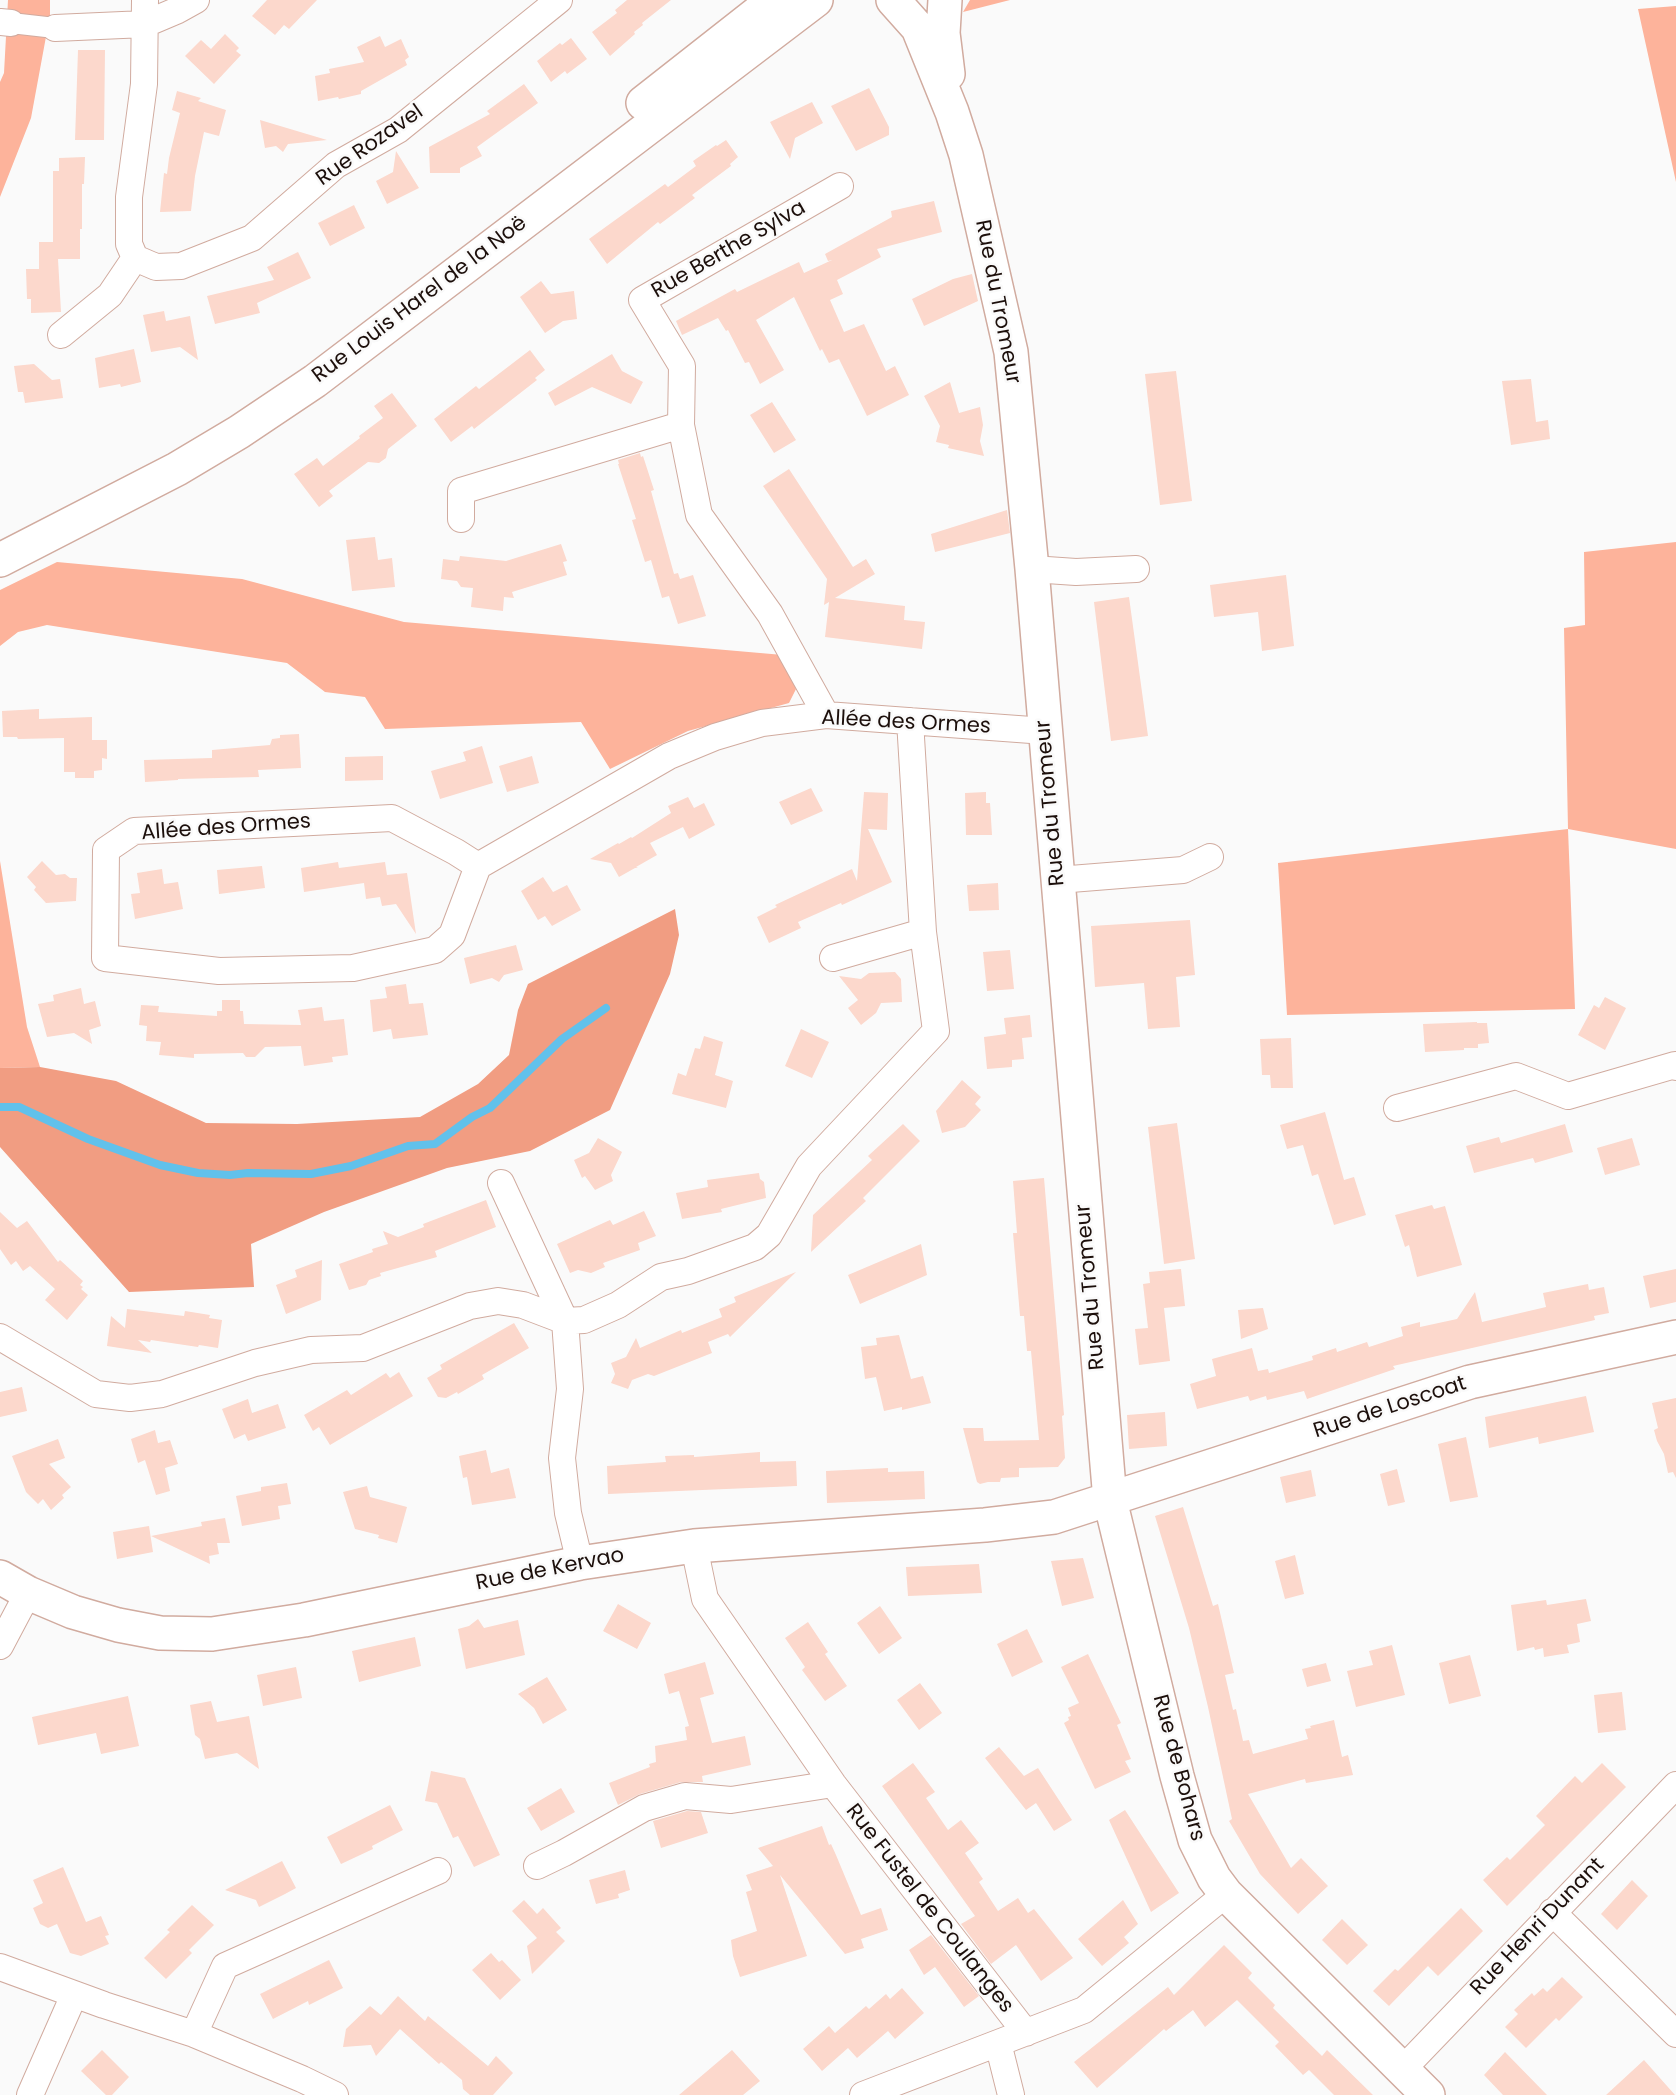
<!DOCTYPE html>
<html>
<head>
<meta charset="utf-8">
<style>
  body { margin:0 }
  canvas { display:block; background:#fafafa }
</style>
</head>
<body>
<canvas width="1676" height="2095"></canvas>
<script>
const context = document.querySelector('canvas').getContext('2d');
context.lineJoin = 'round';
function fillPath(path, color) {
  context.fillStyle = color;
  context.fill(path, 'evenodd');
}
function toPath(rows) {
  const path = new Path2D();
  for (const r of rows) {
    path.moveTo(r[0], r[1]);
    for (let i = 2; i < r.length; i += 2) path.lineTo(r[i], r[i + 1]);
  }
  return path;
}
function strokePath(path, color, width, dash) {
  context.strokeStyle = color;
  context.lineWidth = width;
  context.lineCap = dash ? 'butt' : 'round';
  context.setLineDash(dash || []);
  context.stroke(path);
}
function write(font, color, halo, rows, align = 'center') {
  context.font = font + ' Poppins,sans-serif';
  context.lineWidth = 5;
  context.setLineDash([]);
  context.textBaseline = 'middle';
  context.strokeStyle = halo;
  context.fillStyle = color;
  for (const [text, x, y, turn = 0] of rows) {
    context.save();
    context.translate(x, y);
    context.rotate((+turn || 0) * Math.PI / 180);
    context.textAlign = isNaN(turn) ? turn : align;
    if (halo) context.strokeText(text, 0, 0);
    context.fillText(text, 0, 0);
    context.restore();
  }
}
const green = toPath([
  [8,0,50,0,50,15,31,118,0,197,0,82,4,73],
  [970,0,1010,0,963,12],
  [1676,6,1676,182,1638,9],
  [1676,542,1676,849,1568,829,1575,1009,1287,1015,1278,863,1568,829,1564,628,1585,625,1584,552],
  [57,562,242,579,404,622,783,655,796,689,789,703,688,731,610,769,581,722,385,729,365,697,325,692,287,663,47,625,18,632,0,646,0,590],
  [0,861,27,1027,40,1067,0,1068]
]);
const forest = toPath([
  [675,909,679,935,670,974,610,1110,530,1151,447,1168,324,1212,251,1244,254,1287,129,1292,0,1147,0,1068,40,1067,116,1081,206,1123,297,1124,420,1117,478,1084,509,1055,518,1010,528,984]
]);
const stream = toPath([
  [0,1107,19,1107,88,1139,160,1165,198,1173,230,1175,248,1173,311,1174,351,1166,408,1146,435,1144,472,1117,490,1108,562,1039,606,1008]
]);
const building = toPath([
  [267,0,317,0,289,29,284,25,275,35,252,16],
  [627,0,671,0,642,23,643,25,634,32,635,34,610,56,592,32,617,13,615,10],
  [225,34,239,48,236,51,241,55,214,84,185,56,201,40,211,49],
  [380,36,385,47,401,39,409,57,405,60,407,65,361,91,361,94,339,99,338,97,318,101,315,76,330,73,329,69,364,62,357,47],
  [571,38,587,59,567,74,565,71,551,82,537,61,560,43,562,45],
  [78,50,105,50,104,140,75,140],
  [524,84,538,103,477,147,482,156,460,168,460,173,430,173,429,147,490,114,487,111],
  [869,88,889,127,889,135,856,151,831,106],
  [177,91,201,98,198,101,226,110,219,136,204,132,195,176,191,211,160,212,164,173,167,174,169,158,180,113,172,110],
  [812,102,823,123,795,138,790,159,770,122],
  [260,120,327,140,288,144,283,152,276,146,265,148],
  [726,140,738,157,730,164,731,166,692,195,695,198,660,224,658,222,607,264,589,239,665,184,668,187,696,166,693,161,716,145,717,146],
  [396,151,419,188,387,204,376,181,393,172],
  [85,157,84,184,82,184,82,229,80,229,80,259,58,259,61,312,31,313,31,299,27,299,26,269,39,269,39,242,53,242,53,171,59,171,59,158],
  [934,201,942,232,877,249,881,257,837,280,843,294,830,300,844,332,864,324,886,371,895,366,909,395,867,416,839,359,829,363,822,349,820,351,794,297,756,320,784,370,760,384,749,362,745,363,728,330,726,331,718,318,682,335,676,321,735,289,737,292,799,262,804,273,832,260,828,261,825,254,892,217,891,211],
  [354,205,365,228,330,246,318,223],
  [298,252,311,278,257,303,260,313,215,324,207,296,274,280,267,267],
  [972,274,978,301,924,326,912,299,953,279],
  [541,281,551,294,574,291,577,319,563,321,545,333,520,297],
  [164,311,166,321,190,316,198,360,180,347,151,352,143,315],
  [134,349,141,382,121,387,120,384,99,388,95,358],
  [530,350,545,370,535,378,537,380,474,429,472,426,451,442,434,419,476,386,479,389],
  [612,354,622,371,643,382,631,404,592,387,555,406,548,393],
  [34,364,52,380,60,379,63,398,25,403,23,392,18,392,14,366],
  [1176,371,1192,501,1160,505,1145,374],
  [1531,379,1536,422,1548,420,1550,439,1511,445,1502,381],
  [950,382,959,413,980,407,983,425,980,441,984,456,948,448,949,445,936,442,940,426,924,396],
  [392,393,417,426,388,449,386,458,379,463,368,462,329,491,333,496,319,507,294,474,317,458,323,466,360,438,359,436,383,418,374,406],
  [772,402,796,440,774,453,750,415],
  [640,453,641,457,643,456,654,490,651,491,674,574,678,573,680,579,693,575,706,616,678,624,669,596,662,598,651,560,645,562,632,520,636,519,618,464,619,464,618,460],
  [789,469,853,567,866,559,875,574,835,598,905,606,904,620,925,622,922,649,825,637,829,602,824,605,827,579,763,486],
  [1007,510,1010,533,935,552,931,534],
  [375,537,378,560,392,558,395,587,352,591,346,540],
  [561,544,567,561,563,562,567,575,512,592,514,598,504,597,503,611,471,607,473,588,461,587,457,581,441,579,443,559,459,561,460,556,506,561],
  [1286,575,1294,646,1262,651,1258,612,1214,617,1210,585],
  [1129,597,1148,736,1111,741,1094,602],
  [39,709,39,719,92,717,92,740,107,740,107,759,102,758,102,770,94,771,94,778,75,778,75,772,64,772,64,738,18,739,17,737,3,737,2,711],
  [299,734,301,768,258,770,259,777,178,779,178,780,145,782,144,760,212,758,212,750,270,745,272,739,280,738,280,735],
  [482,746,493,783,440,799,431,771,466,761,463,752],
  [383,756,383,780,345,781,345,757],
  [532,756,539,783,507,792,499,766],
  [811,788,823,811,791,825,779,802],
  [864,792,888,793,887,830,868,829,892,882,842,905,841,903,798,922,801,928,769,943,757,917,777,907,775,905,852,869,857,881],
  [986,792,986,803,990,803,992,835,966,835,965,793],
  [688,797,694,808,704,803,715,825,689,839,683,827,650,843,657,855,636,867,638,868,635,868,619,877,611,863,590,859,618,843,619,844,631,837,632,838,671,813,668,806],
  [42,861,56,875,65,874,70,878,77,878,76,901,46,903,34,890,36,887,27,877],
  [338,862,339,868,385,862,387,875,407,873,416,934,396,904,382,906,380,897,366,899,364,883,304,892,301,868],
  [262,866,265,888,219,894,217,870],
  [162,869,164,884,178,882,183,909,135,919,131,894,140,893,137,873],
  [543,877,553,892,567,885,581,910,552,926,545,916,538,920,521,891],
  [998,883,999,910,969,911,967,885],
  [1190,920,1195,975,1176,977,1180,1027,1148,1029,1144,983,1095,987,1091,926],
  [516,945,523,970,504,975,499,982,492,978,470,984,464,958],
  [1010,950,1014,989,987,991,983,952],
  [895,972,901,979,902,1002,881,1003,876,1013,861,1025,848,1008,858,1000,839,976,861,979,869,973],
  [406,984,409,1004,423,1003,428,1035,393,1039,391,1029,373,1032,370,1000,387,998,385,987],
  [81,988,84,1004,95,1001,101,1026,89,1030,92,1044,74,1033,47,1037,38,1004,54,1001,53,995],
  [1605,997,1626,1008,1605,1050,1578,1035,1594,1005,1599,1008],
  [222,1000,240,1000,240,1011,243,1011,244,1024,301,1025,298,1010,322,1007,324,1021,344,1019,348,1055,332,1057,333,1062,304,1066,301,1046,265,1047,255,1057,246,1057,243,1053,194,1054,194,1058,159,1055,161,1042,146,1041,147,1026,139,1025,141,1005,159,1006,158,1012,217,1016,217,1011,222,1011],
  [1030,1015,1032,1037,1022,1038,1024,1059,1012,1060,1012,1067,987,1069,984,1037,1006,1034,1004,1018],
  [1477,1022,1477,1023,1487,1023,1489,1043,1478,1044,1478,1048,1464,1048,1464,1050,1425,1052,1423,1024],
  [801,1029,829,1042,812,1078,785,1066],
  [704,1036,723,1042,715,1075,733,1081,726,1108,672,1094,678,1073,686,1076,695,1048,700,1049],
  [1291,1038,1293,1088,1271,1088,1270,1075,1262,1075,1260,1039],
  [962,1080,981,1097,975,1104,981,1110,965,1127,942,1133,936,1111],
  [1325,1112,1344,1180,1354,1177,1366,1215,1334,1225,1318,1174,1312,1176,1303,1145,1287,1149,1280,1125],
  [1177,1123,1195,1259,1164,1264,1148,1127],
  [903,1124,920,1141,863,1198,866,1201,811,1252,813,1215,872,1160,868,1156],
  [1565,1124,1573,1152,1535,1163,1533,1158,1474,1173,1466,1146,1499,1137,1501,1143],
  [598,1138,622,1152,611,1175,613,1181,595,1190,585,1176,582,1178,574,1160,589,1153],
  [1632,1138,1640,1165,1605,1175,1597,1148],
  [759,1173,760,1179,764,1182,766,1198,721,1209,722,1212,682,1219,676,1193,708,1187,707,1180],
  [1044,1178,1064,1415,1062,1416,1065,1458,1058,1467,1019,1468,1019,1477,1001,1478,1000,1482,988,1482,980,1484,977,1482,963,1428,983,1428,984,1441,1039,1440,1031,1351,1027,1351,1024,1316,1020,1316,1013,1233,1017,1233,1013,1181],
  [486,1200,496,1227,435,1251,437,1257,380,1273,381,1276,369,1280,366,1285,349,1290,339,1264,373,1252,372,1249,388,1244,383,1231,398,1237,424,1227,423,1224],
  [1432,1205,1434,1209,1445,1206,1462,1265,1417,1277,1409,1245,1405,1247,1395,1215],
  [644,1211,656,1236,638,1243,640,1250,603,1263,605,1267,591,1273,578,1270,570,1273,557,1244,610,1220,613,1225],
  [0,1212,17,1228,27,1221,58,1262,60,1260,83,1281,80,1285,83,1287,81,1289,88,1295,67,1320,45,1300,55,1289,30,1266,23,1271,16,1261,11,1265,0,1249],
  [921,1244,927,1275,860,1304,848,1275],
  [322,1260,321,1300,286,1314,276,1285,297,1277,295,1270],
  [1181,1269,1185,1306,1164,1308,1170,1361,1139,1365,1135,1329,1148,1328,1143,1284,1150,1283,1149,1272],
  [1676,1269,1676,1302,1650,1308,1643,1276],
  [796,1272,730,1337,728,1334,708,1342,712,1353,654,1376,648,1374,632,1380,628,1389,611,1383,615,1374,611,1363,626,1357,636,1338,640,1348,681,1330,682,1333,722,1317,719,1309,736,1302,734,1297],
  [1588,1284,1589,1290,1604,1287,1609,1313,1594,1316,1595,1320,1393,1366,1395,1369,1307,1399,1304,1391,1267,1400,1266,1396,1250,1401,1248,1396,1197,1409,1190,1384,1216,1376,1212,1359,1252,1348,1258,1371,1268,1369,1269,1373,1313,1360,1312,1356,1336,1348,1337,1352,1367,1342,1369,1347,1403,1336,1401,1327,1420,1322,1420,1327,1457,1319,1475,1292,1482,1322,1546,1307,1543,1293],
  [1263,1308,1268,1329,1241,1339,1238,1310],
  [127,1309,184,1316,185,1311,210,1315,209,1318,222,1320,218,1348,199,1345,198,1347,151,1340,150,1342,138,1340,152,1353,107,1346,111,1316,125,1328],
  [514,1323,529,1348,482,1375,484,1379,458,1394,457,1392,446,1398,438,1397,427,1378,442,1369,440,1365],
  [899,1335,911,1379,923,1376,931,1403,902,1410,902,1407,884,1411,876,1377,865,1379,861,1347,877,1345,876,1338],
  [399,1372,413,1396,330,1445,319,1427,313,1431,304,1415,347,1390,351,1395,386,1373,390,1378],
  [22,1387,27,1411,0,1417,0,1392],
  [1586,1396,1594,1432,1539,1444,1538,1437,1489,1448,1485,1417],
  [1676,1398,1676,1478,1673,1472,1668,1473,1664,1454,1657,1441,1654,1430,1658,1428,1652,1403],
  [248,1399,252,1413,278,1404,286,1428,248,1441,245,1434,234,1439,222,1409],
  [1165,1412,1167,1446,1129,1449,1127,1415],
  [155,1430,158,1443,170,1440,178,1464,165,1468,170,1491,156,1495,145,1460,138,1463,131,1439],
  [1466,1437,1478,1497,1450,1502,1438,1444],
  [58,1439,65,1458,49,1464,71,1487,62,1495,64,1498,51,1510,43,1499,38,1504,26,1492,12,1456],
  [486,1450,491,1473,509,1468,516,1498,472,1505,467,1477,463,1478,459,1456],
  [760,1452,760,1462,796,1461,797,1486,608,1494,607,1466,666,1462,665,1456,694,1455,694,1457],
  [888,1468,888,1472,924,1471,925,1499,827,1503,826,1471],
  [1397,1469,1405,1502,1388,1506,1380,1474],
  [1311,1470,1316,1496,1286,1503,1280,1477],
  [287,1483,291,1504,278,1506,280,1519,242,1526,236,1496,261,1491,261,1487],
  [367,1486,370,1497,407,1507,397,1543,378,1538,379,1535,355,1529,343,1492],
  [1183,1507,1213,1606,1218,1604,1234,1673,1225,1675,1233,1710,1236,1709,1243,1741,1249,1740,1253,1754,1308,1739,1305,1729,1311,1728,1310,1726,1334,1720,1342,1757,1348,1755,1353,1775,1306,1783,1305,1779,1248,1794,1291,1868,1301,1858,1328,1886,1298,1914,1260,1874,1229,1821,1232,1819,1208,1707,1189,1628,1155,1516],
  [225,1518,230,1543,217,1543,219,1554,209,1556,210,1564,151,1536,202,1526,201,1522],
  [149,1526,153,1552,117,1559,113,1532],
  [1295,1555,1304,1594,1285,1599,1275,1561],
  [1083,1558,1094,1598,1062,1606,1051,1561],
  [979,1564,982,1593,908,1596,906,1567],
  [1586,1599,1591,1621,1577,1624,1580,1642,1567,1645,1569,1653,1544,1657,1543,1648,1535,1650,1534,1647,1517,1651,1511,1605,1546,1600,1547,1605],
  [618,1604,651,1623,637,1649,603,1631],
  [880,1606,902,1638,879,1654,857,1623],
  [478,1619,484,1628,518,1620,525,1655,466,1669,458,1629,469,1626],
  [808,1622,828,1652,825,1654,847,1686,825,1701,802,1670,805,1667,785,1638],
  [1027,1629,1043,1662,1012,1677,997,1644],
  [415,1637,421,1666,359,1682,352,1651],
  [1392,1645,1405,1695,1356,1707,1347,1671,1373,1665,1369,1651],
  [1088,1654,1121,1723,1117,1725,1131,1759,1125,1761,1131,1772,1095,1789,1064,1723,1069,1720,1068,1717,1071,1716,1068,1708,1079,1703,1061,1667],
  [1470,1655,1481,1696,1449,1704,1439,1663],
  [705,1662,714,1694,700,1698,712,1743,745,1736,751,1765,702,1776,703,1782,681,1782,640,1794,618,1805,609,1783,650,1767,649,1764,656,1762,655,1746,687,1740,685,1727,689,1726,679,1691,669,1694,664,1674],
  [1326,1663,1331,1681,1307,1687,1302,1669],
  [296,1667,302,1698,263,1706,257,1675],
  [547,1677,567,1710,543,1724,534,1708,518,1694],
  [920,1683,942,1713,919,1730,897,1700],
  [1622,1692,1626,1730,1598,1733,1594,1695],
  [128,1696,139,1746,101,1754,96,1733,38,1745,32,1717],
  [211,1701,217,1722,249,1716,259,1769,237,1753,205,1759,200,1739,195,1735,190,1705],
  [999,1747,1024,1776,1038,1768,1072,1820,1054,1831,1036,1803,1026,1810,985,1758],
  [913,1763,935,1792,926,1798,948,1830,961,1820,979,1843,965,1853,983,1879,979,1882,998,1911,1018,1898,1028,1913,1034,1909,1073,1958,1041,1981,1016,1945,991,1964,961,1924,975,1916,882,1786],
  [1602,1763,1626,1787,1507,1906,1483,1880,1507,1857,1510,1860,1545,1825,1536,1816,1575,1776,1582,1783],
  [431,1771,465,1778,500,1855,474,1867,458,1836,453,1838,437,1803,425,1801],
  [561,1788,575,1812,541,1831,527,1808],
  [390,1805,403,1830,372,1846,373,1849,341,1864,327,1837],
  [1125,1810,1179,1893,1151,1912,1109,1820],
  [687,1811,701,1812,708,1833,661,1848,653,1821],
  [822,1826,829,1845,831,1844,836,1855,861,1915,881,1908,888,1930,861,1939,864,1948,845,1954,780,1875,807,1956,740,1977,733,1956,731,1940,757,1931,746,1892,752,1890,746,1875,773,1866,758,1848],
  [282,1861,296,1888,285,1894,259,1907,256,1900,225,1890],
  [63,1867,86,1922,101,1916,109,1935,105,1936,109,1944,81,1956,70,1953,57,1924,48,1928,40,1924,33,1908,43,1903,33,1880],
  [625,1870,630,1890,618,1894,619,1898,596,1904,589,1880],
  [1632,1880,1648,1896,1617,1930,1601,1914],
  [524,1900,537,1914,543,1908,561,1928,556,1932,565,1941,532,1974,527,1946,537,1938,512,1911],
  [1123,1900,1138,1924,1124,1937,1129,1943,1102,1966,1078,1939],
  [192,1905,214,1925,189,1950,192,1953,166,1979,144,1958,170,1932,167,1930],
  [1461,1908,1483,1931,1438,1976,1428,1966,1389,2006,1373,1991,1395,1969,1398,1971],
  [1342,1919,1368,1945,1347,1965,1322,1940],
  [931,1935,979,1996,964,2007,935,1967,924,1975,909,1950],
  [1224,1945,1252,1973,1248,1978,1275,2005,1273,2008,1322,2056,1327,2050,1373,2095,1334,2095,1309,2070,1303,2075,1275,2046,1279,2042,1237,2000,1205,2027,1193,2010,1166,2031,1164,2029,1097,2088,1074,2062,1168,1987,1174,1995],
  [491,1953,499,1962,502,1960,521,1980,500,2000,472,1970],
  [329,1960,343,1988,309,2005,308,2001,273,2019,260,1994],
  [1562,1977,1583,1997,1559,2021,1556,2018,1526,2048,1505,2027,1518,2014,1514,2010,1532,1993,1534,1996,1543,1988,1547,1992],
  [902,1988,924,2013,895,2039,888,2031,857,2058,848,2048,822,2071,803,2049,829,2026,835,2033,866,2006,869,2009,886,1994,890,1999],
  [398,1996,425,2021,428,2016,488,2066,496,2056,513,2073,493,2095,470,2095,463,2089,462,2080,441,2062,439,2064,400,2029,376,2056,371,2045,343,2047,346,2029,370,2006,381,2015],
  [102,2050,129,2077,112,2095,106,2095,81,2071],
  [732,2050,760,2081,743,2095,679,2095],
  [1505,2052,1547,2095,1503,2095,1484,2075],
  [1644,2060,1675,2095,1606,2095]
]);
const pedestrian = toPath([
  [11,23,55,28]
]);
const minor = toPath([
  [0,22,11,23],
  [55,28,145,24,178,10,196,0],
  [135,258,156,267,181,266,252,238,336,165,398,130,559,0],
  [61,335,110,295,135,258,129,244,129,197,144,84,145,0],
  [461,519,461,491,681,425],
  [1032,569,1076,572,1136,569],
  [826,715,770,614,699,515,681,425,682,366,642,300,840,186],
  [478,866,456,852,392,818,134,831,106,850,105,958,219,971,353,968,435,950,452,935,478,866,669,756,715,737,762,723,826,715,1045,731],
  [1058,880,1183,870,1210,857],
  [833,958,923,932],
  [1397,1108,1516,1076,1568,1096,1675,1065,1676,1067],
  [501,1183,565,1321,570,1389,562,1458,568,1513,580,1563],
  [0,1337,96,1394,130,1398,162,1394,255,1363,311,1350,363,1348,470,1306,498,1301,523,1305,565,1321,584,1320,618,1305,661,1277,688,1271,755,1247,769,1235,809,1166,936,1031,923,932,910,721],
  [694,1546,705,1599,833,1784,1026,2033],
  [0,1646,28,1593],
  [537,1866,564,1853,644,1808,685,1796,731,1800,833,1784],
  [1552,1912,1676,2034],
  [0,1967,104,2005,194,2034,302,2079,335,2095],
  [194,2034,225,1966,438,1871],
  [998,2043,1011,2095],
  [1402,2070,1676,1785],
  [30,2095,74,1995],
  [863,2095,1084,2010,1226,1894]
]);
const secondary = toPath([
  [893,0,918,28,952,112,966,155,1011,352,1032,569,1110,1500,1177,1776,1195,1840,1214,1878,1226,1894,1428,2095],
  [945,0,943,33,948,74],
  [643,103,774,0],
  [0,560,177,469,239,432,315,381,816,0],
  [0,1577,28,1593,73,1612,118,1625,160,1633,212,1634,304,1620,580,1563,694,1546,985,1525,1054,1517,1470,1382,1676,1337]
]);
const streetNames = [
  ["Rue Rozavel",370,146,-35],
  ["Rue Berthe Sylva",729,250,-30],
  ["Rue Louis Harel de la Noë",420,300,-37],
  ["Rue du Tromeur",997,302,79],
  ["Allée des Ormes",906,723,3],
  ["Rue du Tromeur",1051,803,-95],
  ["Allée des Ormes",226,828,-4],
  ["Rue du Tromeur",1091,1287,-95],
  ["Rue de Loscoat",1390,1408,-18],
  ["Rue de Kervao",550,1570,-11],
  ["Rue de Bohars",1178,1768,75],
  ["Rue Fustel de Coulanges",929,1909,52],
  ["Rue Henri Dunant",1538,1927,-46]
];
fillPath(green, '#fdb39b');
fillPath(forest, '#f19d82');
strokePath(stream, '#61c1eb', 8);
fillPath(building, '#fcd8cc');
strokePath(pedestrian, '#d1ab9f', 22);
strokePath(minor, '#d1ab9f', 28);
strokePath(secondary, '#d1ab9f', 36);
strokePath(pedestrian, '#fff', 20);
strokePath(minor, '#fff', 26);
strokePath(secondary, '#fff', 33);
write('21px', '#1c0f0b', '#fafafa', streetNames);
</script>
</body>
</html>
